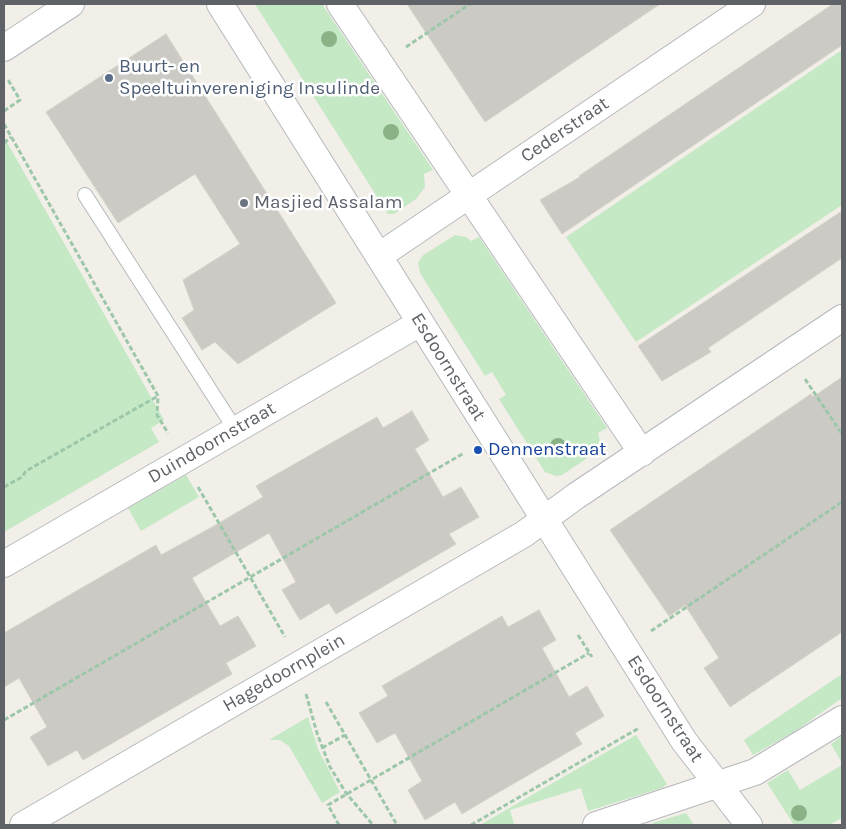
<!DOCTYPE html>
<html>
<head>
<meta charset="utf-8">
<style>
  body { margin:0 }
  #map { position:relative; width:846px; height:829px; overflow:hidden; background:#f1efe8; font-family:Karla,sans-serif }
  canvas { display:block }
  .frame { position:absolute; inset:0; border:5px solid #5f6368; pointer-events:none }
</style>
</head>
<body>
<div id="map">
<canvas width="846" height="829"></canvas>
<div class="frame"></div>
</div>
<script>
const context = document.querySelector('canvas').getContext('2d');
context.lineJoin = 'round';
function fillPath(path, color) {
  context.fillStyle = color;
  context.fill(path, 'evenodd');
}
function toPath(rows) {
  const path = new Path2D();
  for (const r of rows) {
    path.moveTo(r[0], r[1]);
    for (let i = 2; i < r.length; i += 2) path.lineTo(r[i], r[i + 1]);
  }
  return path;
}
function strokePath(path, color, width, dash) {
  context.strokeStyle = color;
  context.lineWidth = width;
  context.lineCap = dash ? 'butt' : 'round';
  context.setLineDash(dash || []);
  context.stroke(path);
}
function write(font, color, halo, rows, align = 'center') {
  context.font = font + ' Karla,sans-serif';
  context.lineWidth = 5;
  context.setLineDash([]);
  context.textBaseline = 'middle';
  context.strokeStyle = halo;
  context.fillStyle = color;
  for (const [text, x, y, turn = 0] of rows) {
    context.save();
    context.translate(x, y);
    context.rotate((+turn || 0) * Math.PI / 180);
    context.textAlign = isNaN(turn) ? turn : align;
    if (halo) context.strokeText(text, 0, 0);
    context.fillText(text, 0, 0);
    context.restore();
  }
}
const green = toPath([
  [255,4,322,4,433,170,424,174,425,187,416,199,394,214,388,214],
  [842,50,842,205,636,342,566,237],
  [4,137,164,420,151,428,159,442,4,532],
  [455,235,466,237,471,241,479,237,607,428,598,433,601,445,598,451,562,475,556,476,545,472,499,399,506,395,492,372,485,376,420,273,418,263,422,256],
  [186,475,199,497,141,531,128,508],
  [842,674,842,698,794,732,753,755,744,740],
  [308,717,318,749,340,792,322,803,289,746,280,740,269,740],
  [636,735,667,784,662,788,588,811,581,788,510,810,514,824,480,825],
  [842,736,842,763,831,744],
  [842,765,842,818,829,825,794,825,767,783,788,770,800,790],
  [686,813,694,825,654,825,653,823]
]);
const building = toPath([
  [407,4,660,4,485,122,407,4],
  [833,4,842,4,842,45,562,234,540,200,580,177,579,176,833,4],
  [166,34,336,303,238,364,215,342,202,350,182,318,194,310,183,280,240,244,195,174,118,223,46,112,166,34],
  [842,211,842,258,708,348,711,352,662,381,638,346,842,211],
  [842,377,842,632,730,707,704,668,719,658,685,605,669,616,610,530,811,394,813,397,842,377],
  [412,411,429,440,415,449,443,497,461,487,479,517,449,534,456,544,336,614,329,603,300,620,282,590,296,582,269,533,192,578,220,626,238,616,256,646,226,663,232,674,83,760,77,750,48,766,30,737,47,727,19,678,4,687,4,633,156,545,161,555,214,526,263,497,256,486,377,417,383,428,412,411],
  [539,610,556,640,542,648,569,697,587,686,604,716,575,733,582,744,492,796,462,814,455,802,425,820,408,790,422,781,395,733,377,743,359,713,388,696,382,686,502,616,508,627,539,610]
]);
const path = toPath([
  [406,47,470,4],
  [4,111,20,100,7,78],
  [4,124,158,396,157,415,168,433],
  [4,143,11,137],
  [805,379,842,434],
  [4,487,22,477,26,471,158,396],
  [198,487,285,637],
  [651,631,842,502],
  [578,635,592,657],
  [306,694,317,733,330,767,346,793,373,825],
  [326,702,397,825],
  [4,720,464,453],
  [322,748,345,735],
  [339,825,328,805,589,653],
  [471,825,639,728]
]);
const lane = toPath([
  [85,195,235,429]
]);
const street = toPath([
  [220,4,684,741,749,825],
  [340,4,642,453],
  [4,48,71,4],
  [379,256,752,4],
  [4,564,420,323],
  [23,825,524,534,576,496,842,318],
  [596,825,755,772,842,719]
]);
const trees = [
  [329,39],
  [391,132],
  [558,446],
  [799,813]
];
const markers = [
  [109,78,5,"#5c6f8a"],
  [244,203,5,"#6b7280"],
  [478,450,5,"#1a4fb4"]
];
const serviceNames = [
  ["Buurt- en",119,67],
  ["Speeltuinvereniging Insulinde",119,89]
];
const streetNames = [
  ["Cederstraat",565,130,-34],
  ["Esdoornstraat",448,367,58],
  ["Duindoornstraat",212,443,-30],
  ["Hagedoornplein",284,673,-30],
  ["Esdoornstraat",665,709,57]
];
const worshipNames = [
  ["Masjied Assalam",254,203]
];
const transitNames = [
  ["Dennenstraat",488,450]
];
fillPath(green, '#c5e8c5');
fillPath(building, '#cccac5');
strokePath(building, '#d6d1c6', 1);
strokePath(lane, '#b5b8bc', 16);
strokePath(street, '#b5b8bc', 28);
strokePath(path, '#9cc7a9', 3, [5, 2.5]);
strokePath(lane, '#fff', 14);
strokePath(street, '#fff', 26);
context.fillStyle = '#89b387';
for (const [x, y] of trees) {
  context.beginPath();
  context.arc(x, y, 8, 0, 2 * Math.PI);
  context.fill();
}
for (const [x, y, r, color] of markers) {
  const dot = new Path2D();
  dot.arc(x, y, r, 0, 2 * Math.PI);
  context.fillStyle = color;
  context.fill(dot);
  strokePath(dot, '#fff', 2);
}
write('19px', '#4e5e75', '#fff', serviceNames, 'left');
write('19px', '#5f6368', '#fff', streetNames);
write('19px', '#5b616d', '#fff', worshipNames, 'left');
write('19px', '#164399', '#fff', transitNames, 'left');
</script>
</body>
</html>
